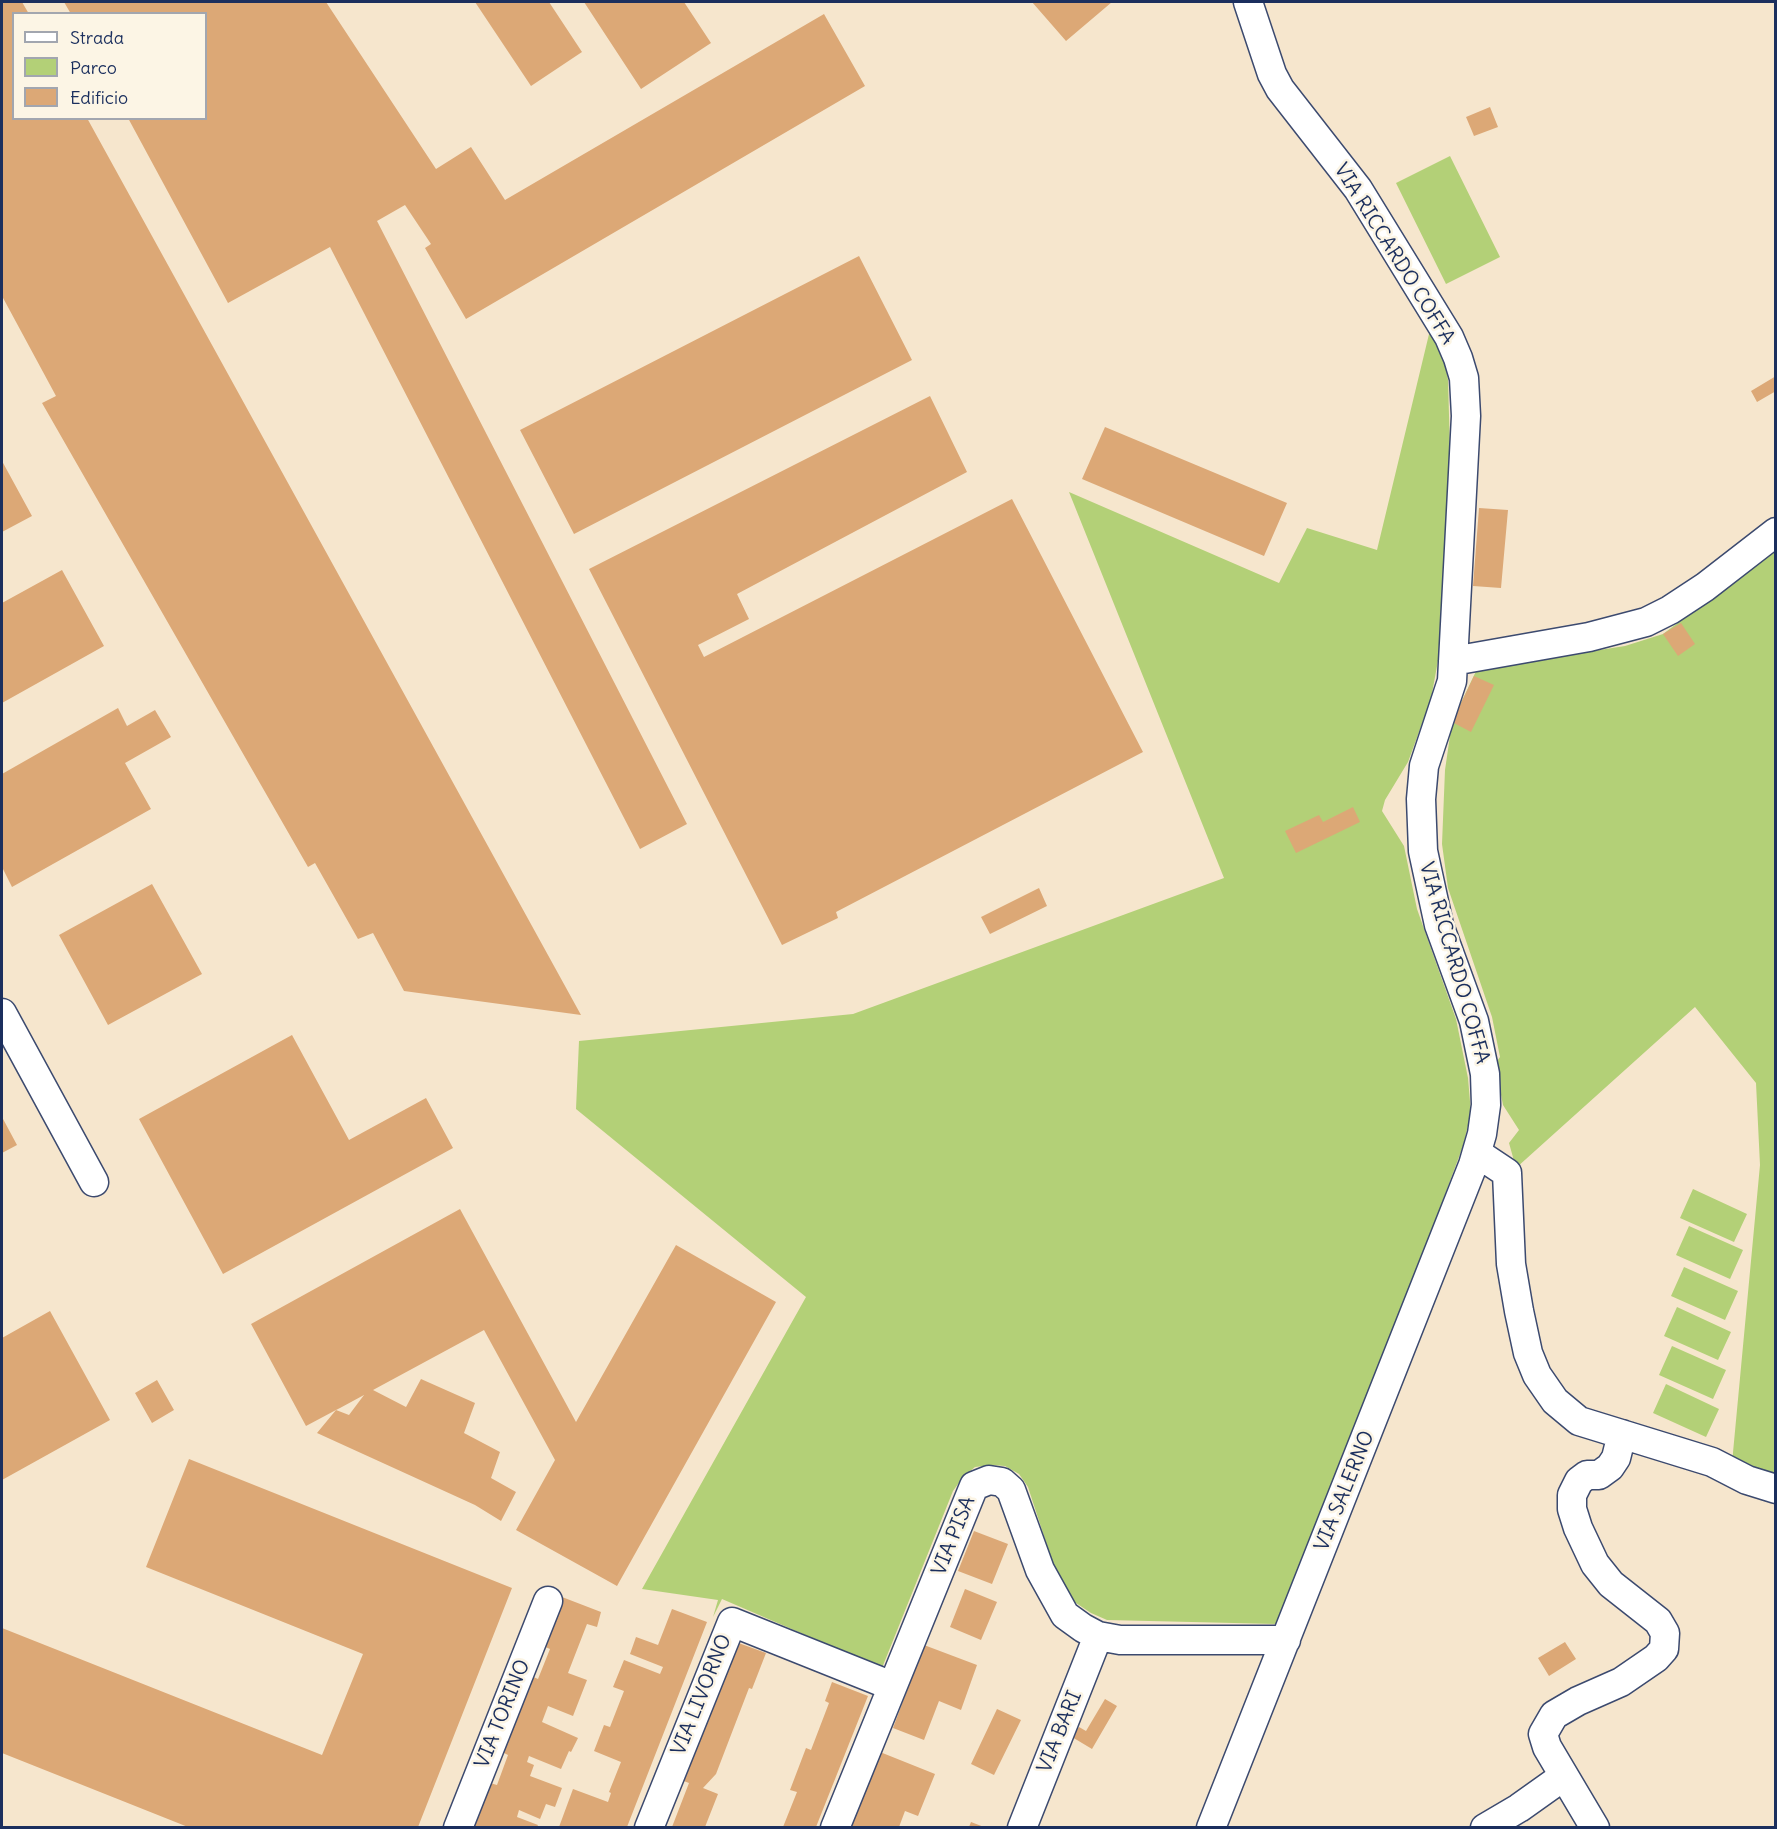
<!DOCTYPE html>
<html>
<head>
<meta charset="utf-8">
<style>
  body { margin:0 }
  #map { position:relative; width:1777px; height:1829px; overflow:hidden; background:#f6e6cd; font-family:Delius,sans-serif }
  canvas { display:block }
  .frame { position:absolute; inset:0; border:3px solid #1b2f5e; pointer-events:none }
  .legend { position:absolute; left:12px; top:12px; width:195px; height:108px; box-sizing:border-box; background:#fcf5e5; border:2px solid #a2a6af; margin:0; padding:8px 10px; list-style:none; font-size:18px; color:#1b2f5e }
  .legend li { display:flex; align-items:center; gap:12px; height:30px }
  .legend b { width:30px; border:2px solid #a2a6af }
</style>
</head>
<body>
<div id="map">
<canvas width="1777" height="1829"></canvas>
<div class="frame"></div>
<ul class="legend">
<li><b style="height:8px;background:#fff"></b>Strada</li>
<li><b style="height:16px;background:#b3d077"></b>Parco</li>
<li><b style="height:16px;background:#dca876"></b>Edificio</li>
</ul>
</div>
<script>
const context = document.querySelector('canvas').getContext('2d');
context.lineJoin = 'round';
function fillPath(path, color) {
  context.fillStyle = color;
  context.fill(path, 'evenodd');
}
function toPath(rows) {
  const path = new Path2D();
  for (const r of rows) {
    path.moveTo(r[0], r[1]);
    for (let i = 2; i < r.length; i += 2) path.lineTo(r[i], r[i + 1]);
  }
  return path;
}
function strokePath(path, color, width, dash) {
  context.strokeStyle = color;
  context.lineWidth = width;
  context.lineCap = dash ? 'butt' : 'round';
  context.setLineDash(dash || []);
  context.stroke(path);
}
function write(font, color, halo, rows, align = 'center') {
  context.font = font + ' Delius,sans-serif';
  context.lineWidth = 5;
  context.setLineDash([]);
  context.textBaseline = 'middle';
  context.strokeStyle = halo;
  context.fillStyle = color;
  for (const [text, x, y, turn = 0] of rows) {
    context.save();
    context.translate(x, y);
    context.rotate((+turn || 0) * Math.PI / 180);
    context.textAlign = isNaN(turn) ? turn : align;
    if (halo) context.strokeText(text, 0, 0);
    context.fillText(text, 0, 0);
    context.restore();
  }
}
const green = toPath([
  [1450,156,1500,257,1446,284,1396,183],
  [1430,330,1445,364,1448,380,1450,450,1439,655,1431,699,1408,762,1385,800,1382,811,1404,846,1417,909,1456,1019,1468,1078,1471,1113,1463,1146,1440,1208,1276,1624,1107,1620,1091,1613,1067,1597,1057,1576,1028,1487,1019,1474,1005,1466,992,1465,975,1467,963,1477,953,1491,882,1668,722,1599,713,1617,718,1600,642,1589,806,1297,576,1109,579,1041,853,1014,1224,878,1069,492,1279,583,1307,528,1377,550],
  [1775,550,1775,1484,1732,1463,1760,1165,1756,1083,1695,1007,1516,1168,1509,1143,1519,1130,1503,1105,1495,1064,1500,1057,1492,1017,1448,888,1442,844,1445,770,1452,722,1477,669,1625,646,1663,634],
  [1693,1189,1747,1214,1734,1242,1680,1218],
  [1689,1226,1743,1250,1730,1279,1676,1255],
  [1684,1267,1738,1291,1725,1320,1671,1296],
  [1677,1307,1731,1332,1718,1360,1664,1336],
  [1672,1346,1726,1370,1713,1399,1659,1375],
  [1666,1384,1719,1409,1706,1437,1653,1413]
]);
const building = toPath([
  [2,2,22,2,29,14,14,14,14,118,87,118,581,1015,404,991,373,933,358,939,315,863,308,867,42,403,56,396,2,296],
  [64,2,326,2,436,169,471,147,505,200,824,14,865,86,466,319,425,248,431,244,405,205,377,221,687,824,640,849,330,247,228,303,128,118,206,118,206,14,71,14],
  [475,2,549,2,582,52,531,86],
  [584,2,684,2,711,43,641,89],
  [1032,2,1112,2,1066,41],
  [1490,107,1498,127,1474,136,1466,117],
  [859,256,912,360,574,534,520,430],
  [1776,376,1776,391,1757,402,1751,391],
  [930,396,967,472,737,594,749,619,698,645,704,657,1012,499,1143,752,836,912,838,918,782,945,589,569],
  [1105,427,1287,503,1264,556,1082,479],
  [2,461,32,516,2,532],
  [1479,508,1508,510,1501,588,1473,586],
  [62,570,104,646,2,703,2,603],
  [1681,623,1695,644,1678,656,1663,634],
  [1474,676,1494,685,1471,732,1452,722],
  [118,708,127,726,155,710,171,737,125,763,151,809,12,887,2,867,2,774],
  [1353,807,1360,822,1296,853,1285,831,1319,815,1323,822],
  [152,884,202,974,108,1025,59,935],
  [1039,888,1047,906,990,934,981,917],
  [292,1035,349,1140,426,1098,453,1148,223,1274,139,1119],
  [2,1117,17,1145,2,1153],
  [460,1209,576,1422,676,1245,776,1302,617,1586,516,1530,555,1460,484,1330,373,1390,406,1407,421,1379,475,1403,464,1433,500,1452,491,1478,516,1492,501,1521,475,1505,317,1433,336,1410,349,1415,364,1395,340,1408,336,1410,306,1426,251,1324],
  [50,1311,110,1420,2,1480,2,1338],
  [157,1380,174,1410,152,1423,135,1393],
  [189,1459,512,1588,418,1827,188,1827,2,1753,2,1628,322,1755,363,1654,146,1567],
  [974,1531,1008,1544,992,1584,958,1571],
  [965,1589,997,1602,981,1640,950,1627],
  [562,1597,601,1612,597,1627,587,1624,568,1673,587,1680,573,1716,548,1706,542,1722,578,1738,571,1752,569,1751,561,1769,529,1756,527,1762,534,1765,530,1776,562,1788,555,1807,546,1804,540,1819,519,1810,517,1817,538,1825,537,1827,472,1827,490,1783,497,1785,508,1755,502,1752,531,1676,538,1679,550,1649,543,1646],
  [672,1609,707,1622,627,1827,559,1827,573,1789,608,1802,611,1793,609,1792,621,1762,594,1751,604,1725,610,1727,624,1691,613,1687,624,1660,660,1674,663,1667,630,1654,636,1637,658,1645],
  [733,1641,766,1653,752,1689,749,1688,716,1774,703,1788,718,1794,705,1827,672,1827,689,1783,681,1780],
  [1565,1642,1576,1659,1549,1676,1538,1658],
  [924,1645,977,1665,961,1710,939,1701,924,1740,893,1728],
  [832,1682,868,1696,816,1827,783,1827,797,1792,790,1790,806,1748,811,1750,829,1703,825,1701],
  [1105,1699,1117,1706,1092,1749,1072,1737,1079,1727,1086,1731],
  [997,1709,1021,1720,994,1775,971,1764],
  [880,1752,935,1774,918,1816,905,1811,899,1827,851,1827],
  [971,1822,984,1827,969,1827]
]);
const minor = toPath([
  [1453,661,1589,637,1646,622,1670,610,1705,587,1776,532],
  [2,1013,94,1182],
  [1477,1153,1507,1173,1511,1264,1519,1311,1528,1353,1537,1375,1555,1401,1579,1421,1712,1462,1747,1480,1776,1489],
  [458,1828,548,1601],
  [649,1828,732,1622,892,1686],
  [835,1828,974,1486,989,1480,1002,1482,1011,1490,1040,1570,1065,1615,1083,1628,1098,1636,1120,1640,1286,1640],
  [1022,1828,1098,1636],
  [1211,1828,1473,1165,1482,1134,1486,1105,1485,1074,1474,1021,1439,925,1423,851,1421,799,1424,766,1452,681,1466,416,1464,378,1458,358,1449,337,1358,189,1280,89,1272,74,1248,2],
  [1485,1828,1519,1808,1564,1776],
  [1595,1828,1547,1747,1543,1734,1554,1715,1578,1701,1621,1682,1656,1658,1664,1649,1665,1633,1658,1621,1611,1584,1595,1564,1578,1528,1572,1509,1572,1495,1579,1481,1587,1475,1599,1475,1610,1467,1616,1458,1622,1434]
]);
const streetNames = [
  ["VIA RICCARDO COFFA",1394,254,58],
  ["VIA RICCARDO COFFA",1454,963,74],
  ["VIA SALERNO",1345,1491,-68],
  ["VIA PISA",954,1536,-68],
  ["VIA LIVORNO",702,1695,-68],
  ["VIA TORINO",503,1714,-68],
  ["VIA BARI",1060,1732,-68]
];
fillPath(green, '#b3d077');
fillPath(building, '#dca876');
strokePath(minor, '#3c4a6f', 31);
strokePath(minor, '#fff', 28);
write('20px', '#1b2f5e', '#fcf5e5', streetNames);
</script>
</body>
</html>
